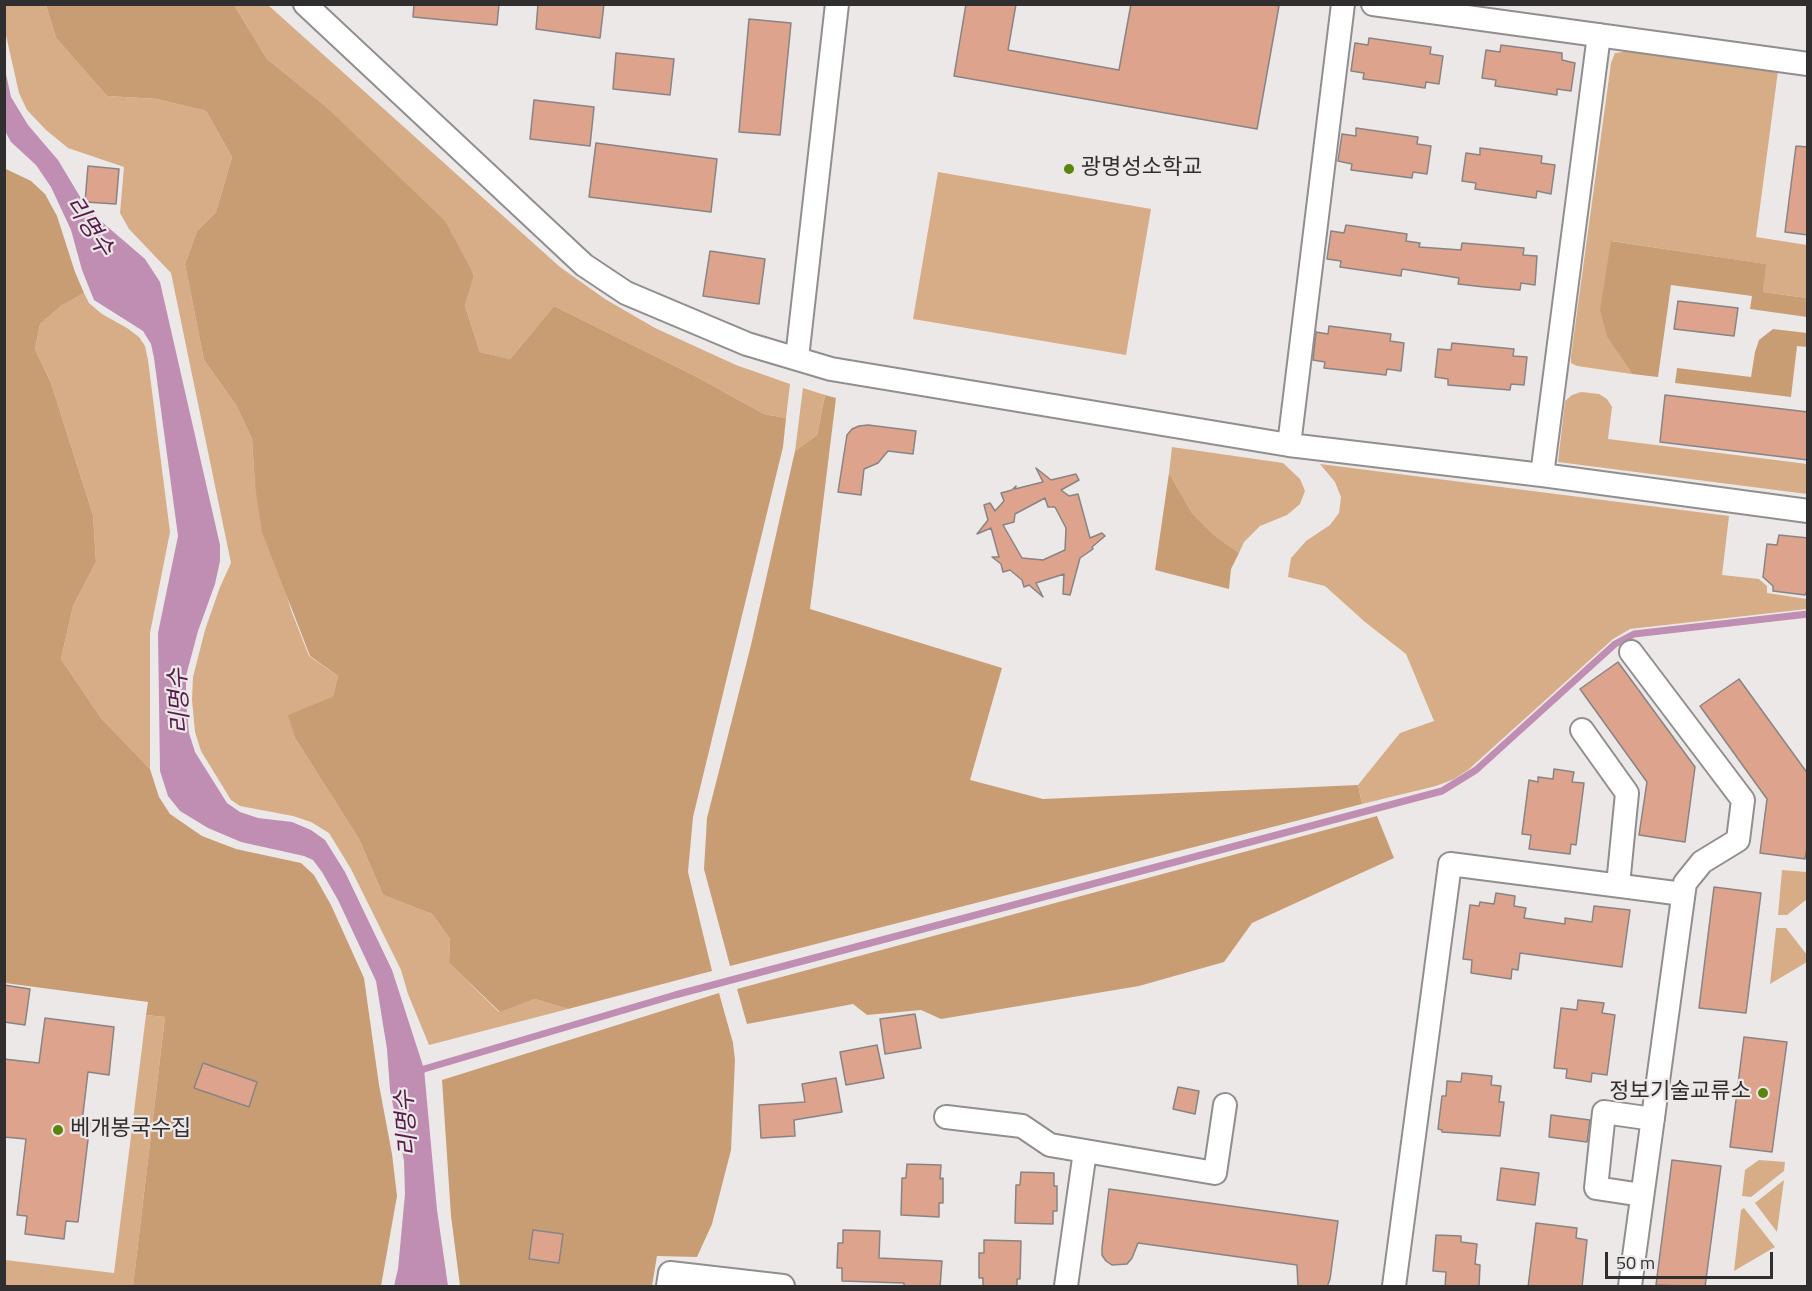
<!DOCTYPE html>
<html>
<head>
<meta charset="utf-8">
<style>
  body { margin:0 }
  #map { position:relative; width:1812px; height:1291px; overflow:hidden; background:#ece8e7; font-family:"Titillium Web",sans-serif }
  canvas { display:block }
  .frame { position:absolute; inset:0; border:6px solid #302e2e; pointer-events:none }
  .scale { position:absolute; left:1605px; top:1252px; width:168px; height:27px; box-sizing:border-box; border:3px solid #302e2e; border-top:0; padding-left:8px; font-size:18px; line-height:21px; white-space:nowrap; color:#302e2e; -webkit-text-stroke:4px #ece8e7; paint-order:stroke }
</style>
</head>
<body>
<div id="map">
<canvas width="1812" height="1291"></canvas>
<div class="frame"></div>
<div class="scale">50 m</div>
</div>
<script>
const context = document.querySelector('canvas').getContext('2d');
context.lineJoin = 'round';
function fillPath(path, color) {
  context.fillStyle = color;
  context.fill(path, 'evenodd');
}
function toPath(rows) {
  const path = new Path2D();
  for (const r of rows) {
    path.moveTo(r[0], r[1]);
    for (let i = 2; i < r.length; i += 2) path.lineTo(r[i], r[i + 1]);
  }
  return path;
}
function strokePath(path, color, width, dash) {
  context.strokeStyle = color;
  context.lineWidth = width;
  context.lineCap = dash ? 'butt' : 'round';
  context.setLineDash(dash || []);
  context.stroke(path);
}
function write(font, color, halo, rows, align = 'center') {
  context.font = font + ' "Titillium Web","Noto Sans KR",sans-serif';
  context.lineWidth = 4.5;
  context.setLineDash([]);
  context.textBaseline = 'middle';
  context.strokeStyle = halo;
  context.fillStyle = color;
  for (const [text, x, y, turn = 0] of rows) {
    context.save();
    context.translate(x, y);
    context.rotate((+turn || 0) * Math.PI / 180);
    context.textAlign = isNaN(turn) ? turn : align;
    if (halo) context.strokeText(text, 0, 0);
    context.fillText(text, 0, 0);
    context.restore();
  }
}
const green = toPath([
  [4,5,46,5,56,38,107,96,157,99,206,111,232,157,216,212,197,231,185,264,204,360,236,405,252,439,255,486,291,610,309,656,338,676,333,696,289,715,295,738,359,839,383,895,432,914,450,939,449,963,499,1012,535,999,568,1009,429,1045,408,994,401,970,351,869,329,833,311,822,293,816,240,806,231,800,201,751,195,732,192,700,193,677,205,630,220,587,231,563,171,273,129,229,120,213,124,167,68,148,46,130,27,110,19,93,5,31],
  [234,5,268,5,560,267,605,299,655,328,736,365,790,384,786,418,764,414,697,377,554,306,510,359,480,352,465,306,474,274,324,105,267,59],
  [1630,51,1778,71,1756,237,1807,245,1807,298,1763,292,1765,264,1612,241,1608,339,1632,374,1577,366,1571,363,1571,356,1611,63,1615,53],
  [938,172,1151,209,1126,355,913,319],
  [84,293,89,303,102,314,127,328,139,337,145,346,148,360,170,532,150,633,150,769,101,718,61,659,73,606,96,562,93,515,51,383,35,349,40,324,61,306],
  [803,388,825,395,817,435,795,451],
  [1581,392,1599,394,1607,399,1612,407,1608,439,1807,464,1807,494,1558,462,1565,401,1572,395],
  [1172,447,1283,463,1300,479,1305,491,1300,504,1287,515,1260,526,1244,542,1239,553,1214,535,1192,513,1169,473],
  [1320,464,1729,516,1722,575,1759,579,1767,586,1767,593,1807,599,1807,609,1630,629,1613,639,1468,770,1454,779,1436,786,1362,804,1358,785,1400,733,1434,721,1406,654,1365,622,1325,586,1288,577,1291,558,1306,541,1330,525,1339,513,1341,497,1335,482],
  [1782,870,1807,872,1807,899,1787,915,1778,915],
  [1776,928,1786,928,1807,955,1807,962,1770,984],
  [146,1015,165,1017,133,1286,5,1286,5,1260,114,1273],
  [1759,1160,1785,1162,1784,1171,1751,1197,1742,1196,1745,1170],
  [1784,1180,1777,1232,1755,1203],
  [1744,1208,1775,1247,1734,1271,1741,1210]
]);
const forest = toPath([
  [46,5,234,5,267,59,324,105,445,221,474,275,465,306,480,352,510,359,554,306,697,377,764,414,786,418,783,447,693,817,688,872,712,971,568,1009,535,999,500,1012,449,963,450,939,432,914,383,895,359,839,295,738,288,715,333,696,338,676,310,656,262,532,255,486,252,439,236,405,204,360,185,264,197,231,216,212,232,157,206,111,157,99,107,96,56,38],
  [4,168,31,181,45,194,57,216,75,272,84,293,61,306,40,324,35,349,51,383,93,515,96,562,73,606,61,659,101,718,150,769,159,797,170,814,202,836,236,849,301,863,314,875,331,905,364,978,379,1085,392,1154,397,1196,381,1286,133,1286,165,1017,146,1015,148,1002,5,983],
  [1611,241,1766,264,1763,292,1807,298,1807,317,1750,309,1752,296,1671,285,1658,377,1632,374,1608,339,1600,310],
  [1773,329,1807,333,1807,347,1797,346,1791,397,1675,383,1677,368,1751,377,1755,352,1759,340],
  [825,395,836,398,810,609,1002,668,970,780,1043,799,1358,785,1362,804,730,966,704,869,707,818,751,645,795,451,817,435],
  [1169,473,1192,513,1214,535,1239,553,1231,569,1229,589,1155,570],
  [1377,816,1394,858,1252,923,1224,962,1139,986,941,1019,921,1010,867,1015,853,1004,747,1024,737,989],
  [719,993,733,1043,735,1060,731,1150,712,1224,697,1257,657,1256,652,1286,460,1286,451,1216,442,1080]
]);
const water = toPath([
  [4,65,11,97,28,125,58,160,88,210,145,259,160,282,220,545,220,561,215,584,198,631,186,676,186,702,189,733,195,752,227,803,240,812,258,818,292,822,311,830,325,840,345,872,392,970,424,1069,437,1210,448,1286,394,1286,398,1269,405,1194,404,1161,390,1090,387,1049,376,981,338,900,322,872,313,860,304,856,241,842,208,828,180,811,168,796,160,771,158,633,178,536,154,358,151,344,143,331,94,300,82,270,71,230,51,187,36,165,11,142,5,131]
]);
const stream = toPath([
  [416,1073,424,1069,675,995,1442,791,1476,770,1615,644,1634,634,1808,614]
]);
const building = toPath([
  [414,4,499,4,497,25,413,17,414,4],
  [538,4,604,4,600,38,536,29,538,4],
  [966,4,1016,4,1008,50,1119,70,1131,4,1268,4,1279,6,1257,129,954,76,966,4],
  [749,19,791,23,780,135,739,132,749,19],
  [1369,38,1431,47,1430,54,1443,56,1439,84,1426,82,1425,88,1386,82,1363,79,1364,73,1351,71,1355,43,1368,45,1369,38],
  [1501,45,1562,53,1562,60,1575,63,1571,91,1557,89,1557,95,1517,89,1495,86,1496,80,1482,78,1486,50,1500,52,1501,45],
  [616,53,674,59,670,95,613,89,616,53],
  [534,100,594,107,590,146,530,139,534,100],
  [1356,128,1418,137,1417,144,1431,146,1427,174,1413,172,1412,178,1351,170,1352,164,1338,161,1342,134,1356,136,1356,128],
  [596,143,717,159,711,212,589,197,596,143],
  [1796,146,1808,147,1808,235,1785,232,1796,146],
  [1480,148,1542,156,1541,163,1555,165,1551,194,1537,191,1536,198,1475,189,1476,183,1462,181,1466,153,1480,155,1480,148],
  [88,166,119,169,116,204,85,202,88,166],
  [1346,225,1407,234,1406,241,1420,243,1419,247,1461,250,1462,243,1524,248,1523,255,1537,256,1535,285,1521,283,1520,290,1484,287,1458,284,1459,278,1402,269,1401,276,1340,267,1341,261,1327,259,1331,231,1344,233,1346,225],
  [710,251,765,259,759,304,703,296,710,251],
  [1678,301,1738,308,1734,336,1674,329,1678,301],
  [1329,326,1391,334,1390,341,1404,343,1401,371,1387,369,1386,375,1324,368,1325,362,1313,360,1316,332,1328,334,1329,326],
  [1452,343,1514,349,1513,356,1527,357,1524,385,1511,384,1510,390,1473,387,1448,385,1448,379,1435,377,1438,349,1451,350,1452,343],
  [1665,395,1808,412,1808,460,1660,442,1665,395],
  [868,425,916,431,913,454,888,451,878,463,864,469,861,495,838,492,847,435,852,429,859,426,868,425],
  [1036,468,1051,480,1076,474,1079,480,1061,490,1069,496,1078,494,1090,538,1102,533,1105,536,1092,547,1093,549,1080,558,1070,595,1063,594,1064,574,1036,583,1043,597,1029,585,1024,587,1022,580,1010,570,1003,572,1001,564,992,557,999,557,991,528,977,534,988,520,984,505,990,503,995,511,1004,501,1001,493,1012,490,1016,486,1015,489,1043,482,1036,468],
  [1045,498,1048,507,1055,507,1066,528,1065,550,1043,560,1022,558,1003,525,1014,522,1015,514,1045,498],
  [1779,535,1808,538,1808,589,1805,595,1773,591,1773,586,1763,577,1767,544,1777,545,1779,535],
  [1618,662,1695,767,1685,842,1639,835,1647,782,1580,689,1618,662],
  [1739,679,1808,774,1808,841,1805,859,1760,853,1767,799,1700,706,1739,679],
  [1554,769,1574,772,1572,782,1584,783,1576,845,1571,844,1570,854,1529,849,1531,835,1522,834,1529,780,1538,782,1538,777,1553,779,1554,769],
  [1714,887,1761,893,1746,1013,1699,1008,1714,887],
  [1496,893,1515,896,1514,906,1526,908,1524,918,1565,924,1565,918,1592,922,1594,906,1630,910,1622,967,1520,953,1518,970,1512,969,1511,979,1471,973,1472,960,1463,959,1470,905,1479,906,1480,902,1494,904,1496,893],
  [4,985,30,989,25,1025,4,1022,4,985],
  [1578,1000,1604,1003,1602,1013,1615,1015,1607,1075,1592,1073,1591,1082,1566,1078,1567,1069,1554,1068,1561,1008,1577,1010,1578,1000],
  [915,1014,921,1048,885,1054,880,1019,915,1014],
  [45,1018,114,1027,109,1075,88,1072,82,1122,90,1123,78,1222,66,1221,64,1239,25,1234,27,1216,17,1215,26,1139,4,1137,4,1059,39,1063,45,1018],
  [1744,1037,1787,1042,1772,1152,1730,1147,1744,1037],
  [877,1045,884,1078,846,1085,840,1052,877,1045],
  [203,1063,257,1082,249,1107,194,1088,203,1063],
  [1462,1073,1492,1076,1491,1085,1501,1086,1499,1102,1504,1102,1500,1136,1442,1132,1442,1130,1438,1129,1442,1096,1446,1096,1447,1081,1461,1082,1462,1073],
  [836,1078,842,1112,794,1120,795,1136,761,1138,759,1105,805,1102,802,1084,836,1078],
  [1178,1087,1199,1091,1195,1114,1173,1109,1178,1087],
  [1551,1115,1590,1120,1587,1142,1549,1137,1551,1115],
  [1672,1160,1721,1166,1705,1287,1656,1285,1672,1160],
  [907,1164,941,1165,940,1179,943,1178,943,1203,939,1203,939,1217,901,1215,902,1178,906,1178,907,1164],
  [1501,1168,1539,1173,1535,1205,1497,1200,1501,1168],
  [1021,1172,1054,1173,1054,1186,1057,1186,1057,1211,1053,1211,1053,1224,1015,1223,1016,1185,1020,1185,1021,1172],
  [1109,1189,1338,1221,1330,1279,1327,1287,1298,1287,1297,1265,1138,1243,1132,1258,1127,1264,1112,1265,1106,1261,1102,1255,1102,1248,1109,1189],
  [1536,1223,1577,1228,1576,1238,1587,1240,1582,1287,1528,1287,1536,1223],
  [533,1230,563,1234,559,1263,529,1259,533,1230],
  [843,1230,880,1231,879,1258,942,1261,940,1287,904,1287,904,1283,842,1281,842,1268,837,1268,838,1243,843,1243,843,1230],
  [1436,1235,1461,1236,1461,1242,1477,1244,1475,1264,1480,1265,1479,1287,1445,1287,1446,1272,1433,1271,1436,1235],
  [984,1240,1021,1241,1020,1279,1017,1279,1017,1287,983,1287,983,1278,979,1278,979,1253,984,1253,984,1240]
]);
const street = toPath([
  [305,4,584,265,626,293,747,344,831,369,1289,445,1542,475,1808,511],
  [1373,4,1808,64],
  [797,358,837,4],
  [1289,445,1343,4],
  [1542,475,1599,35],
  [1582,730,1627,793,1618,885],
  [946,1117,1022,1126,1050,1145,1215,1173,1225,1105],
  [1642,1195,1596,1188,1604,1112,1653,1119],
  [668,1286,670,1273,783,1286],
  [1066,1286,1085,1151],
  [1394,1286,1450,864,1683,894],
  [1630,1286,1685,883,1702,862,1738,840,1743,800,1631,652]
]);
const markers = [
  [1069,169,6,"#5a840b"],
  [1763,1093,6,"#5a840b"],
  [58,1130,6,"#5a840b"]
];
const poiNames = [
  ["광명성소학교",1081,169],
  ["정보기술교류소",1751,1093,"right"],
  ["베개봉국수집",70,1130]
];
const waterNames = [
  ["리명수",88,227,57],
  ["리명수",181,701,-93],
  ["리명수",408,1123,-94]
];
fillPath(green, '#d6ad87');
fillPath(forest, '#c99d74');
fillPath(water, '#bf8eb2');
strokePath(stream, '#bf8eb2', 7);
fillPath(building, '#dea38d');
strokePath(building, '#888483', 1.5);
strokePath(street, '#928e8e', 26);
strokePath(street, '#fff', 22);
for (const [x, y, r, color] of markers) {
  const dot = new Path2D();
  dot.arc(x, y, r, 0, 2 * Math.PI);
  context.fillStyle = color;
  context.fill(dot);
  strokePath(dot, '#ece8e7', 2);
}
write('22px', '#302e2e', '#ece8e7', poiNames, 'left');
write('italic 24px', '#561b4a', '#ece8e7', waterNames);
</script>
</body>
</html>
